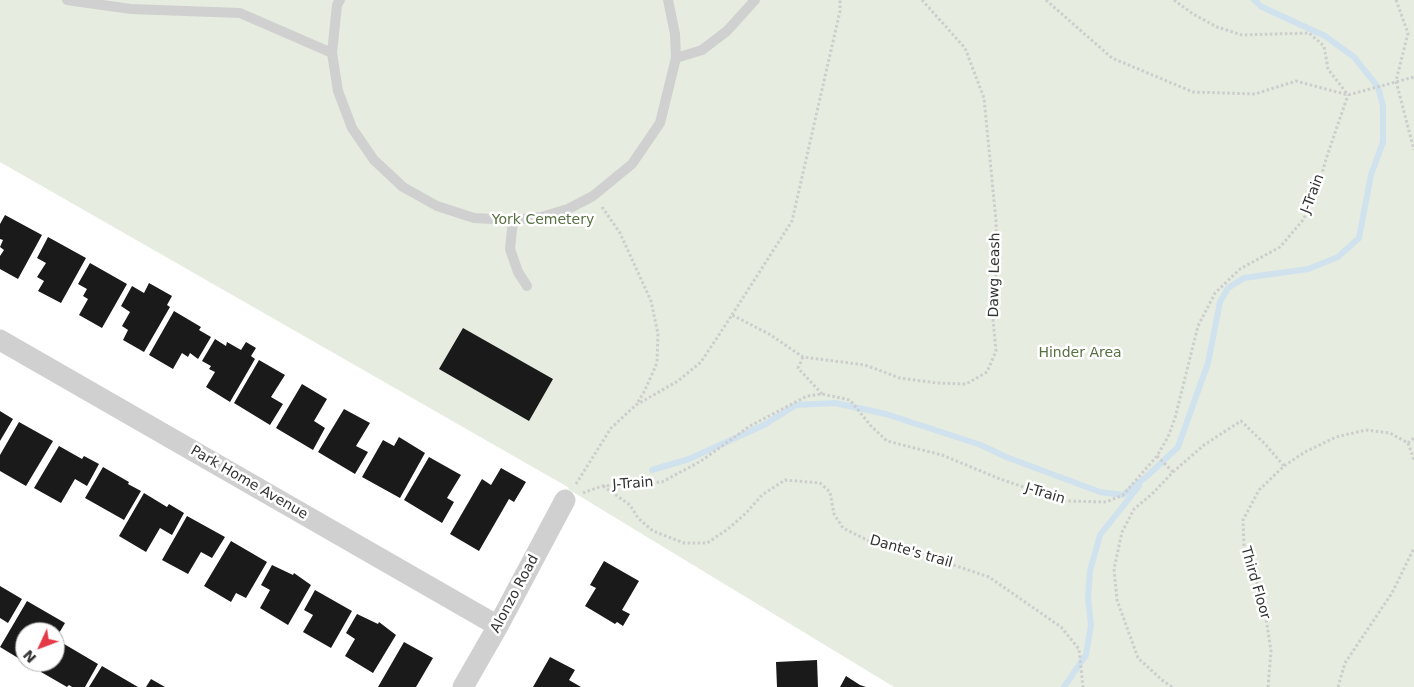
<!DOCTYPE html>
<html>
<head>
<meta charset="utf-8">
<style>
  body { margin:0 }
  #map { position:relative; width:1414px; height:687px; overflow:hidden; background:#fff; font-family:"DejaVu Sans",sans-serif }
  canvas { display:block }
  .north { position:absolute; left:15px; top:622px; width:50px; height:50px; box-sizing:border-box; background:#fff; border:1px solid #adadad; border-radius:50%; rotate:227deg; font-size:14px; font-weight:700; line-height:20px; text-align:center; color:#333 }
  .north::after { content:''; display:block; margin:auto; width:18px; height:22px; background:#e63946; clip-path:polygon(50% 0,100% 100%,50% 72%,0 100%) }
</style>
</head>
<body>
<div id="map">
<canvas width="1414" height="687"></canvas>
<div class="north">N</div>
</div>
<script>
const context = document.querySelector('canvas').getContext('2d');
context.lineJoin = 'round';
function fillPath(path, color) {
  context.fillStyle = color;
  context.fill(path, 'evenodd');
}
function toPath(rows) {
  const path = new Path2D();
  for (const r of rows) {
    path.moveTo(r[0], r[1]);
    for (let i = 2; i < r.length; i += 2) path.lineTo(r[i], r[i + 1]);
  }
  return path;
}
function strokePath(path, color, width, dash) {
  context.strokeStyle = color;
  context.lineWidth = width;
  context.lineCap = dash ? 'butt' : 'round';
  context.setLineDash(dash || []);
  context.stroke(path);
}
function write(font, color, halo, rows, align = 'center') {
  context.font = font + ' "DejaVu Sans",sans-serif';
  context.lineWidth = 5;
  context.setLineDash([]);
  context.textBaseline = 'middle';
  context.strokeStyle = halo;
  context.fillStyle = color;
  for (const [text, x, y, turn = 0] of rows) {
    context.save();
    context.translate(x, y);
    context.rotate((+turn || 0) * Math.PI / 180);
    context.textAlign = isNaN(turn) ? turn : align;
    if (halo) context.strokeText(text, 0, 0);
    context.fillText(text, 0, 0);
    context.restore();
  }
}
const green = toPath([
  [0,0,1414,0,1414,687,894,687,568,489,569,488,566,486,0,162]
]);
const stream = toPath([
  [652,470,689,459,764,425,796,405,835,403,886,414,981,445,1006,457,1100,492,1123,495,1146,477,1178,447,1208,363,1220,302,1228,288,1244,278,1308,269,1338,257,1359,238,1371,175,1383,142,1383,106,1378,87,1354,57,1325,36,1262,7,1254,0],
  [1064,687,1086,655,1091,625,1088,598,1090,571,1100,535,1139,486]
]);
const building = toPath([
  [5,215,42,235,18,279,0,269,0,256,4,250,0,247,3,240,0,239,0,224],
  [48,237,86,258,61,303,38,291,44,281,37,277,46,263,37,258],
  [90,263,127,284,102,328,79,315,88,299,83,296,87,289,78,284],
  [149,283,172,296,167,305,170,307,144,352,123,340,128,330,122,326,130,312,121,306,132,286,144,293],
  [174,311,201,327,199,330,211,337,198,359,190,353,188,357,182,353,173,369,149,355],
  [463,328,553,379,529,421,439,369],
  [215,339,226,346,227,342,241,350,246,342,256,348,251,356,255,359,230,402,206,387,215,372,209,369,211,366,202,361],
  [259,360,285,375,271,397,283,404,270,425,234,403],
  [302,384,327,399,314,421,325,428,313,450,276,428],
  [344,409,370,423,356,446,368,452,355,474,318,452],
  [0,411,13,419,0,441],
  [19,422,53,441,26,486,0,471,0,455],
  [399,437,425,453,400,498,362,477,383,440,394,446],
  [59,446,82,459,84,456,99,464,87,486,75,479,61,503,34,488],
  [429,457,461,475,447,498,454,502,442,523,404,500],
  [103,467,129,482,128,484,141,491,124,520,85,498],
  [501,468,526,482,514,502,509,499,479,551,450,534,482,479,491,485],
  [144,493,167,507,169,504,184,513,172,535,160,528,146,552,119,536],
  [187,516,225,537,212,558,201,552,188,574,162,560],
  [231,541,267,562,246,598,236,593,231,602,204,586],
  [604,561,639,581,622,610,630,614,623,626,617,622,615,624,585,606,596,588,590,585],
  [272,565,293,575,294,573,311,585,288,625,260,608,270,590,261,585],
  [0,586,22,599,8,623,0,618],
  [315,590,352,611,331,648,303,632,313,615,304,610],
  [27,601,65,623,55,640,55,632,25,632,25,658,23,661,0,647],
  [357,614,378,624,379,622,396,635,373,673,345,656,355,639,346,633],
  [59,641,98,664,85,687,72,687,69,685,67,687,41,672,47,662,55,662,55,648],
  [404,642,433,658,416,687,378,687],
  [550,657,575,670,569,680,581,687,533,687],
  [817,660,818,687,777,687,776,662],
  [102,666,138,687,89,687],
  [846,676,860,685,866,687,840,687],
  [151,679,165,687,146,687]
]);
const path = toPath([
  [1046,0,1112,58,1193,92,1255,94,1296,81,1348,95,1414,77],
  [1174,0,1193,14,1217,27,1242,35,1309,33,1324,46,1328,69,1348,95],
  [1396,0,1408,33,1396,81,1414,150],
  [602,207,620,233,651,301,658,334,657,363,644,392,636,405],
  [732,315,792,221,840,11,840,0],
  [803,357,798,368,822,394],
  [1408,443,1414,438],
  [1157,456,1173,472],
  [576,484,611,428,636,405,678,381,701,362,732,315,769,334,803,357,865,365,900,378,937,383,966,384,987,372,996,351,992,309,997,263,996,221,984,98,965,48,922,0],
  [603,486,630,505,638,518,653,531,684,543,707,543,728,529,746,513,762,495,785,480,820,483,830,492,834,514,843,528,873,543,909,550,989,577,1061,627,1079,649,1083,687],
  [583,493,602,486,662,482,701,461,750,426,807,396,822,394,850,400,871,426,887,441,942,455,1000,479,1066,501,1106,502,1123,495,1157,456,1168,437,1175,418,1198,326,1215,293,1240,269,1280,247,1303,220,1317,192,1326,159,1348,95],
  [1172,687,1162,680,1138,658,1117,600,1114,569,1122,532,1134,509,1152,494,1173,472,1204,445,1241,421,1265,444,1284,466],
  [1268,687,1271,651,1265,611,1256,579,1244,547,1243,520,1259,490,1284,466,1305,452,1336,437,1366,430,1390,433,1408,443,1414,460],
  [1338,687,1345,663,1392,593,1414,548]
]);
const lane = toPath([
  [67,0,131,9,240,13,332,53],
  [340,0,337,5,332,53,338,91,352,128,374,160,403,187,437,206,474,218,513,220,541,217,568,209,593,196,632,164,660,123,676,58,675,34,668,0],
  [676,58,702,50,727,31,755,0],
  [513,220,510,249,518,272,527,286]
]);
const street = toPath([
  [0,340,498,626],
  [463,687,498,626,565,500]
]);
const streetNames = [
  ["J-Train",1313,194,-69],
  ["Dawg Leash",995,275,-89],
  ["Park Home Avenue",249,483,30],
  ["J-Train",633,484,-4],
  ["J-Train",1045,494,17],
  ["Dante's trail",911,552,16],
  ["Third Floor",1255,583,74],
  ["Alonzo Road",515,594,-62]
];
const parkNames = [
  ["York Cemetery",543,220],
  ["Hinder Area",1080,353]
];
fillPath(green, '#e6ecdf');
strokePath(stream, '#cfe2ee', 6);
fillPath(building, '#1a1a1a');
strokePath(path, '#cdcdcd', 3, [2.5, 2.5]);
strokePath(lane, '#d0d0d0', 10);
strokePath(street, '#d0d0d0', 21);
write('14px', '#333', '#fff', streetNames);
write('14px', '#56703f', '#fff', parkNames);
</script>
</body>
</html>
